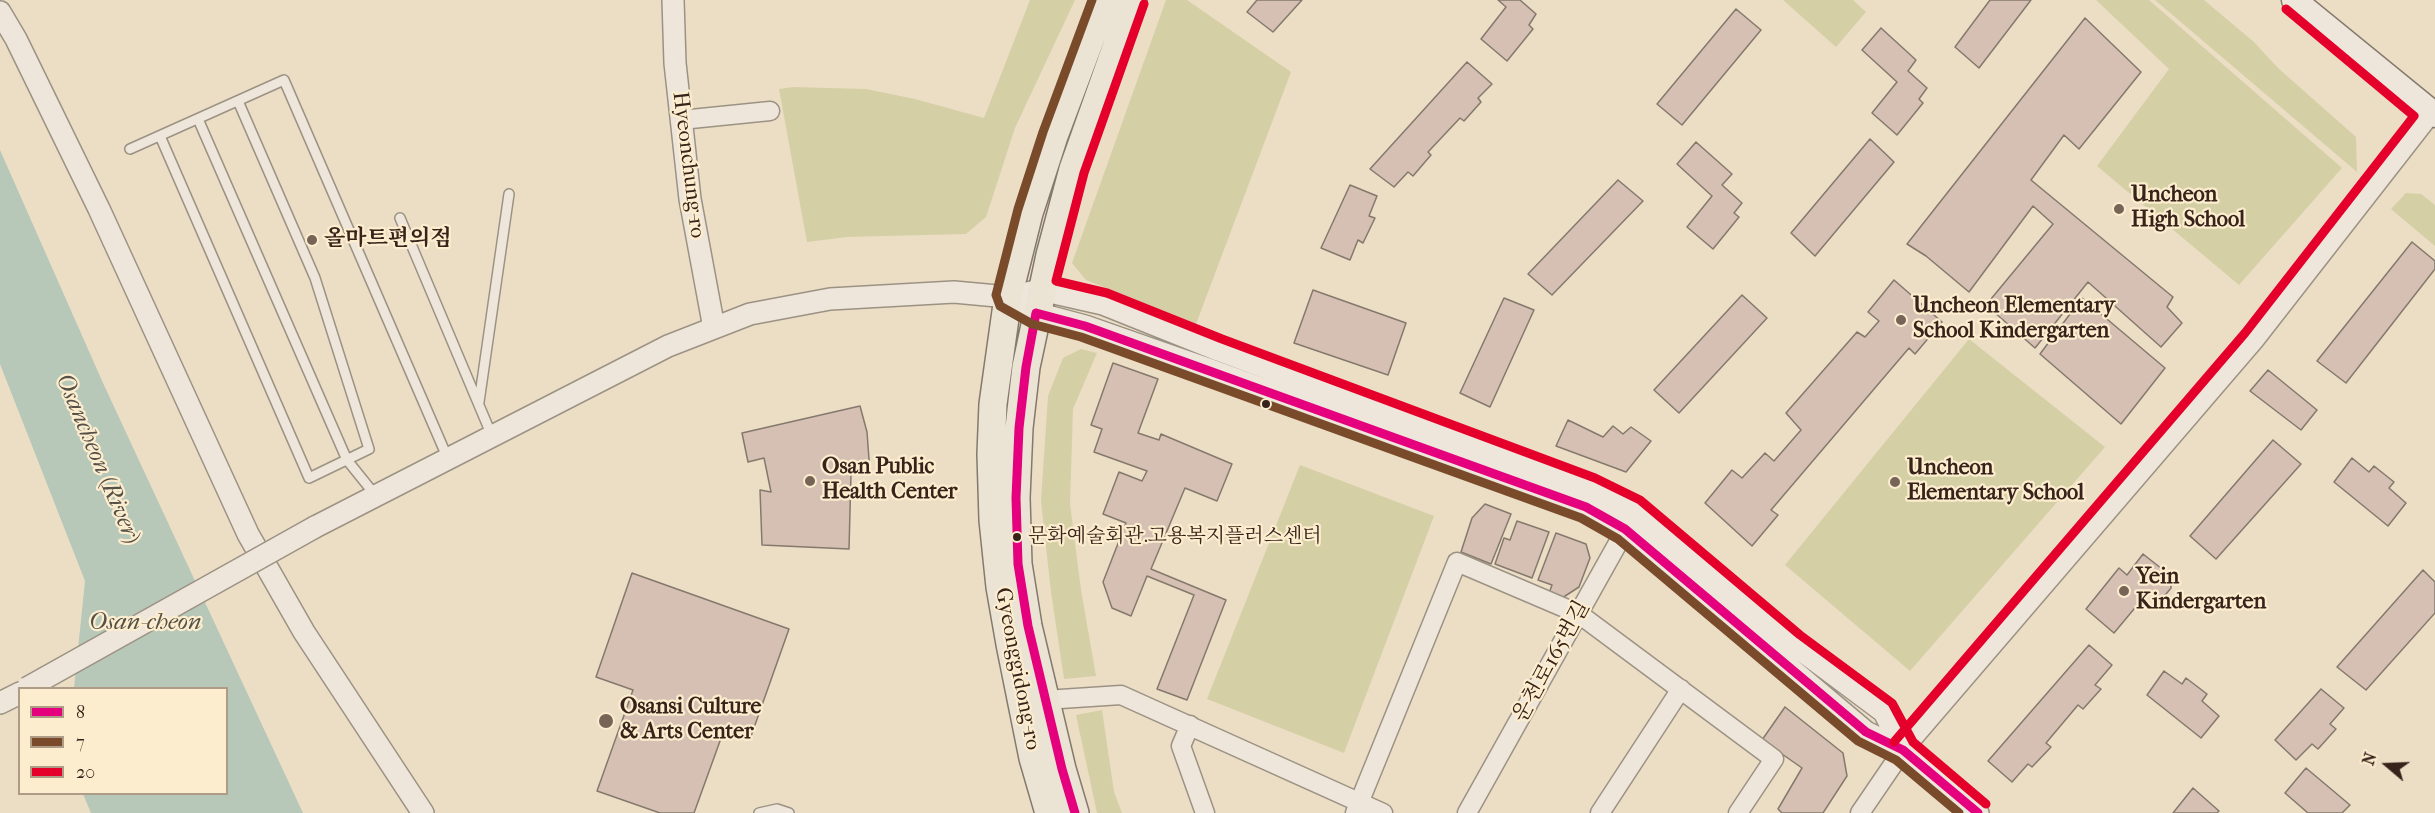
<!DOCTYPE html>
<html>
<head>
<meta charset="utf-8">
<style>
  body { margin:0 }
  #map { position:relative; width:2435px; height:813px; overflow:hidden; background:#ecdec5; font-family:"IM FELL French Canon",serif }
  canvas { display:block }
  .legend { position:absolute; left:18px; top:687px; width:210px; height:108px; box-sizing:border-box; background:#fdedcf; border:2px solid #ae9c87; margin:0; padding:8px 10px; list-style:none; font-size:18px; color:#37231a }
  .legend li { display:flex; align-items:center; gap:12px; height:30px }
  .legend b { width:30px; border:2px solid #ae9c87 }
  .north { position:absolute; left:2357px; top:735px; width:60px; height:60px; -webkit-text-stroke:4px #fdedcf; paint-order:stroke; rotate:289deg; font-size:16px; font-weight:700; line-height:24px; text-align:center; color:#37231a }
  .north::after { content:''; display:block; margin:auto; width:21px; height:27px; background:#37231a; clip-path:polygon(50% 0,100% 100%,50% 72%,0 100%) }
</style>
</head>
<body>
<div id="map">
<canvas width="2435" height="813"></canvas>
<ul class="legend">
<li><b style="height:8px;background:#e5007d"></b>8</li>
<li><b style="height:8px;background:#7a4b2a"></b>7</li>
<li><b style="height:8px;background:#e4002b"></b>20</li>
</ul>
<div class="north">N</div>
</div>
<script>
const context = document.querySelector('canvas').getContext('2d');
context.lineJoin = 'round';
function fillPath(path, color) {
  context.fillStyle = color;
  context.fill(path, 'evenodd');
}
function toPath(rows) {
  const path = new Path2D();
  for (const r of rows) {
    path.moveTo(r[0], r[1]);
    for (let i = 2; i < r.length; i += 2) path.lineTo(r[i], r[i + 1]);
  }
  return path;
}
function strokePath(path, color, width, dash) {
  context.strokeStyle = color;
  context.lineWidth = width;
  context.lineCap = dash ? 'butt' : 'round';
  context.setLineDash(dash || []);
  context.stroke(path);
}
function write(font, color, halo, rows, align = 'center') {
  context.font = font + ' "IM FELL French Canon","Noto Serif KR",serif';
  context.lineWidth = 4.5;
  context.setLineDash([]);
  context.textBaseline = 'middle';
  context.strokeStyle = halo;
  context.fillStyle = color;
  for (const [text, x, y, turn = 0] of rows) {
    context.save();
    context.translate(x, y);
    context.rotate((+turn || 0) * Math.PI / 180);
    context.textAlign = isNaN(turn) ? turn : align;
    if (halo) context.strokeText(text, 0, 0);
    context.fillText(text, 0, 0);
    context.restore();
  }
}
const green = toPath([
  [1030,0,1075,0,1015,128,986,217,966,234,847,237,807,242,779,89,793,87,866,89,915,99,984,118],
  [1166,0,1187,0,1291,72,1196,324,1086,280,1072,263],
  [1783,0,1853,0,1866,12,1836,47],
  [2096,0,2149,0,2342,168,2239,285,2097,166,2169,69],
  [2155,0,2204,0,2254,42,2278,68,2356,137,2357,172],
  [2406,193,2421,194,2435,205,2435,246,2391,209],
  [1969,339,2105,447,1910,671,1785,565],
  [1081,349,1097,353,1073,409,1070,504,1081,590,1096,676,1064,679,1051,592,1041,501,1048,396,1063,358],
  [1300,465,1434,516,1344,753,1207,699],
  [1102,710,1114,792,1122,813,1097,813,1076,715]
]);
const water = toPath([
  [0,150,103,383,303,813,91,813,83,794,226,794,226,688,74,688,85,581,0,364]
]);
const building = toPath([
  [1257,0,1302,0,1273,32,1247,12,1257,0],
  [1498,0,1520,0,1536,14,1529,25,1533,29,1507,61,1481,39,1506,7,1498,0],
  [1990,0,2031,0,1979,68,1955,47,1990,0],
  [1736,9,1761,30,1682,125,1657,104,1736,9],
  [2085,18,2141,72,2079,149,2064,135,2031,180,2173,297,2167,307,2182,323,2161,347,2088,282,2035,348,1986,305,2053,224,2033,206,1969,292,1926,256,1907,244,2085,18],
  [1881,28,1916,60,1908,71,1927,88,1919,99,1923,103,1897,135,1872,113,1897,82,1862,50,1881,28],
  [1467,62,1492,84,1478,98,1481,102,1464,121,1460,118,1428,152,1431,155,1413,176,1408,172,1394,187,1370,169,1467,62],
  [1870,139,1894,162,1815,256,1791,233,1870,139],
  [1696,142,1732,174,1722,185,1742,203,1734,213,1739,217,1713,249,1687,227,1712,196,1677,164,1696,142],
  [1618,180,1643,201,1552,295,1528,274,1618,180],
  [1350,185,1377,196,1369,216,1375,218,1363,243,1358,240,1350,260,1321,248,1350,185],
  [2412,242,2435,261,2435,269,2346,383,2317,361,2412,242],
  [1894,280,1942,322,1915,354,1909,348,1771,510,1778,515,1752,546,1705,503,1732,470,1742,478,1765,453,1774,461,1801,430,1786,413,1857,332,1865,337,1879,321,1868,312,1894,280],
  [1313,290,1406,323,1388,375,1294,343,1313,290],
  [1742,295,1767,318,1679,413,1654,390,1742,295],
  [1504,298,1534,310,1490,407,1460,393,1504,298],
  [2082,298,2165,368,2121,424,2040,354,2082,298],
  [1113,363,1158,379,1138,433,1159,440,1161,434,1232,464,1217,501,1185,488,1151,569,1226,600,1187,700,1157,689,1194,595,1147,576,1131,616,1112,608,1103,582,1126,523,1103,514,1119,472,1142,481,1147,471,1094,452,1102,429,1091,425,1113,363],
  [2268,370,2317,410,2301,430,2250,391,2268,370],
  [860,406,867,432,870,473,851,473,849,549,762,545,760,490,771,492,764,458,748,462,742,433,860,406],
  [1568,420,1603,437,1613,426,1623,434,1631,427,1651,441,1626,472,1556,446,1568,420],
  [2273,440,2301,464,2216,559,2190,536,2273,440],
  [2352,458,2369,472,2374,466,2394,482,2389,488,2406,503,2388,526,2334,482,2352,458],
  [1485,504,1511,514,1491,564,1461,552,1472,518,1485,504],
  [1517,521,1549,532,1532,578,1495,564,1504,538,1510,540,1517,521],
  [1556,533,1586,544,1590,558,1579,587,1562,598,1549,593,1552,585,1538,580,1556,533],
  [2143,554,2171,576,2171,588,2162,599,2149,591,2114,633,2086,609,2119,568,2127,575,2143,554],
  [2423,570,2435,582,2435,613,2366,690,2337,667,2423,570],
  [632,573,789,629,750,739,724,730,694,813,660,813,597,791,633,690,596,677,632,573],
  [2089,645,2112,665,2095,685,2101,689,2083,709,2078,705,2046,743,2051,747,2032,767,2028,764,2012,782,1988,761,2089,645],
  [2164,671,2182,684,2186,678,2207,694,2202,701,2219,716,2201,738,2147,695,2164,671],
  [2321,689,2344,708,2330,724,2336,729,2318,749,2312,744,2296,760,2275,740,2321,689],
  [1785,707,1843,753,1847,776,1823,813,1782,813,1778,809,1802,768,1762,740,1785,707],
  [2306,768,2350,805,2342,813,2308,813,2285,793,2306,768],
  [2193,788,2219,811,2217,813,2173,813,2193,788]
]);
const service = toPath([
  [198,119,347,460,376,496],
  [160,136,309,478,369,449,315,278,238,101],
  [130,149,284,80,448,459],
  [400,218,492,436],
  [479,402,509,194],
  [759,813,777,809,789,813]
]);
const minor = toPath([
  [681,120,770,111],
  [1045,700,1121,695,1383,813],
  [1190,725,1181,746,1205,813],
  [1355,813,1457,562,1579,614,1774,759,1738,813],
  [1467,813,1632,518],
  [1600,813,1681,689],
  [1860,813,1903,750,2254,341,2431,114]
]);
const tertiary = toPath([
  [673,0,675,63,690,199,714,328],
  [0,12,16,39,99,209,248,534,304,632,423,813],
  [1026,307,1036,313,1085,326,1205,368,1586,507,1625,529,1866,732,1903,750,1978,813],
  [315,527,668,346,750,314,830,299,954,292,1008,297,1041,290,1103,304,1218,350,1591,489,1635,511,1793,644,1884,712,1903,750],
  [0,703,20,693]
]);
const secondary = toPath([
  [2294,0,2435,115]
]);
const primary = toPath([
  [1049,813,1033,758,1010,644,1000,587,993,520,991,454,993,404,1008,297,1029,213,1054,136,1105,0],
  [1075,813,1062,769,1028,626,1018,564,1016,498,1019,428,1026,367,1050,255,1073,169,1133,0]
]);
const tertiaryBridge = toPath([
  [27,688,315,527]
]);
const bus1 = toPath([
  [1075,813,1062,769,1028,626,1018,564,1016,498,1019,428,1026,367,1036,313,1085,326,1586,507,1625,529,1866,732,1903,750,1978,813]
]);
const bus2 = toPath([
  [1092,0,1043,132,1018,209,996,295,1000,306,1032,324,1081,337,1581,518,1618,539,1858,741,1896,760,1959,813]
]);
const bus3 = toPath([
  [1144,4,1084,173,1056,281,1107,293,1222,339,1595,478,1640,500,1800,635,1892,703,1913,742,1986,804],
  [1894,742,2245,333,2414,116,2286,9]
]);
const markers = [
  [2119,209,6,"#766456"],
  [312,240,6,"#766456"],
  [1901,320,6,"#766456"],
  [1266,404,5,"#37231a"],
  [810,481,6,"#766456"],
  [1895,482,6,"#766456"],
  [1017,537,5,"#37231a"],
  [2124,591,6,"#766456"],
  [606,721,8,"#766456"]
];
const busNames = [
  ["문화예술회관.고용복지플러스센터",1028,537]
];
const streetNames = [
  ["Hyeonchung-ro",688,165,83],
  ["운천로165번길",1552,662,-61],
  ["Gyeonggidong-ro",1017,669,79]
];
const poiNames = [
  ["Uncheon",2131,196],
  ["High School",2131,221],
  ["올마트편의점",324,240],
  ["Uncheon Elementary",1913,307],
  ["School Kindergarten",1913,332],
  ["Osan Public",822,468],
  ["Health Center",822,493],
  ["Uncheon",1907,469],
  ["Elementary School",1907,494],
  ["Yein",2136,578],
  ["Kindergarten",2136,603],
  ["Osansi Culture",620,708],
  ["& Arts Center",620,733]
];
const waterNames = [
  ["Osancheon (River)",97,459,67],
  ["Osan-cheon",145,623]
];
fillPath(green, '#d5cfa5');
fillPath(water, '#b7c7b8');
fillPath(building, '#d5c0b3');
strokePath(building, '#84796c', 1.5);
strokePath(service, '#9c9284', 12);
strokePath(minor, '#9c9284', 21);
strokePath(tertiary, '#9c9284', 24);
strokePath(secondary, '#84796c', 27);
strokePath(primary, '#84796c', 30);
strokePath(service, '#eee6da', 9);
strokePath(minor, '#eee6da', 18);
strokePath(tertiary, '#eee6da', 21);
strokePath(secondary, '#eee6da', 24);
strokePath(primary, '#ebe3d4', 27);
strokePath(tertiaryBridge, '#9c9284', 24, []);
strokePath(tertiaryBridge, '#eee6da', 21);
strokePath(bus1, '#e5007d', 9);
strokePath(bus2, '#7a4b2a', 9);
strokePath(bus3, '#e4002b', 9);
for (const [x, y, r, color] of markers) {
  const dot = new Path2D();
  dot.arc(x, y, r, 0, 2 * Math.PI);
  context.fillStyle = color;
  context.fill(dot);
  strokePath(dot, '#fdedcf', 2);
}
write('20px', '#37231a', '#fdedcf', busNames, 'left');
write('22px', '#37231a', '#fdedcf', streetNames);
write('bold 22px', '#37231a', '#fdedcf', poiNames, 'left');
write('italic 24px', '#565148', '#fdedcf', waterNames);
</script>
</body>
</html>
